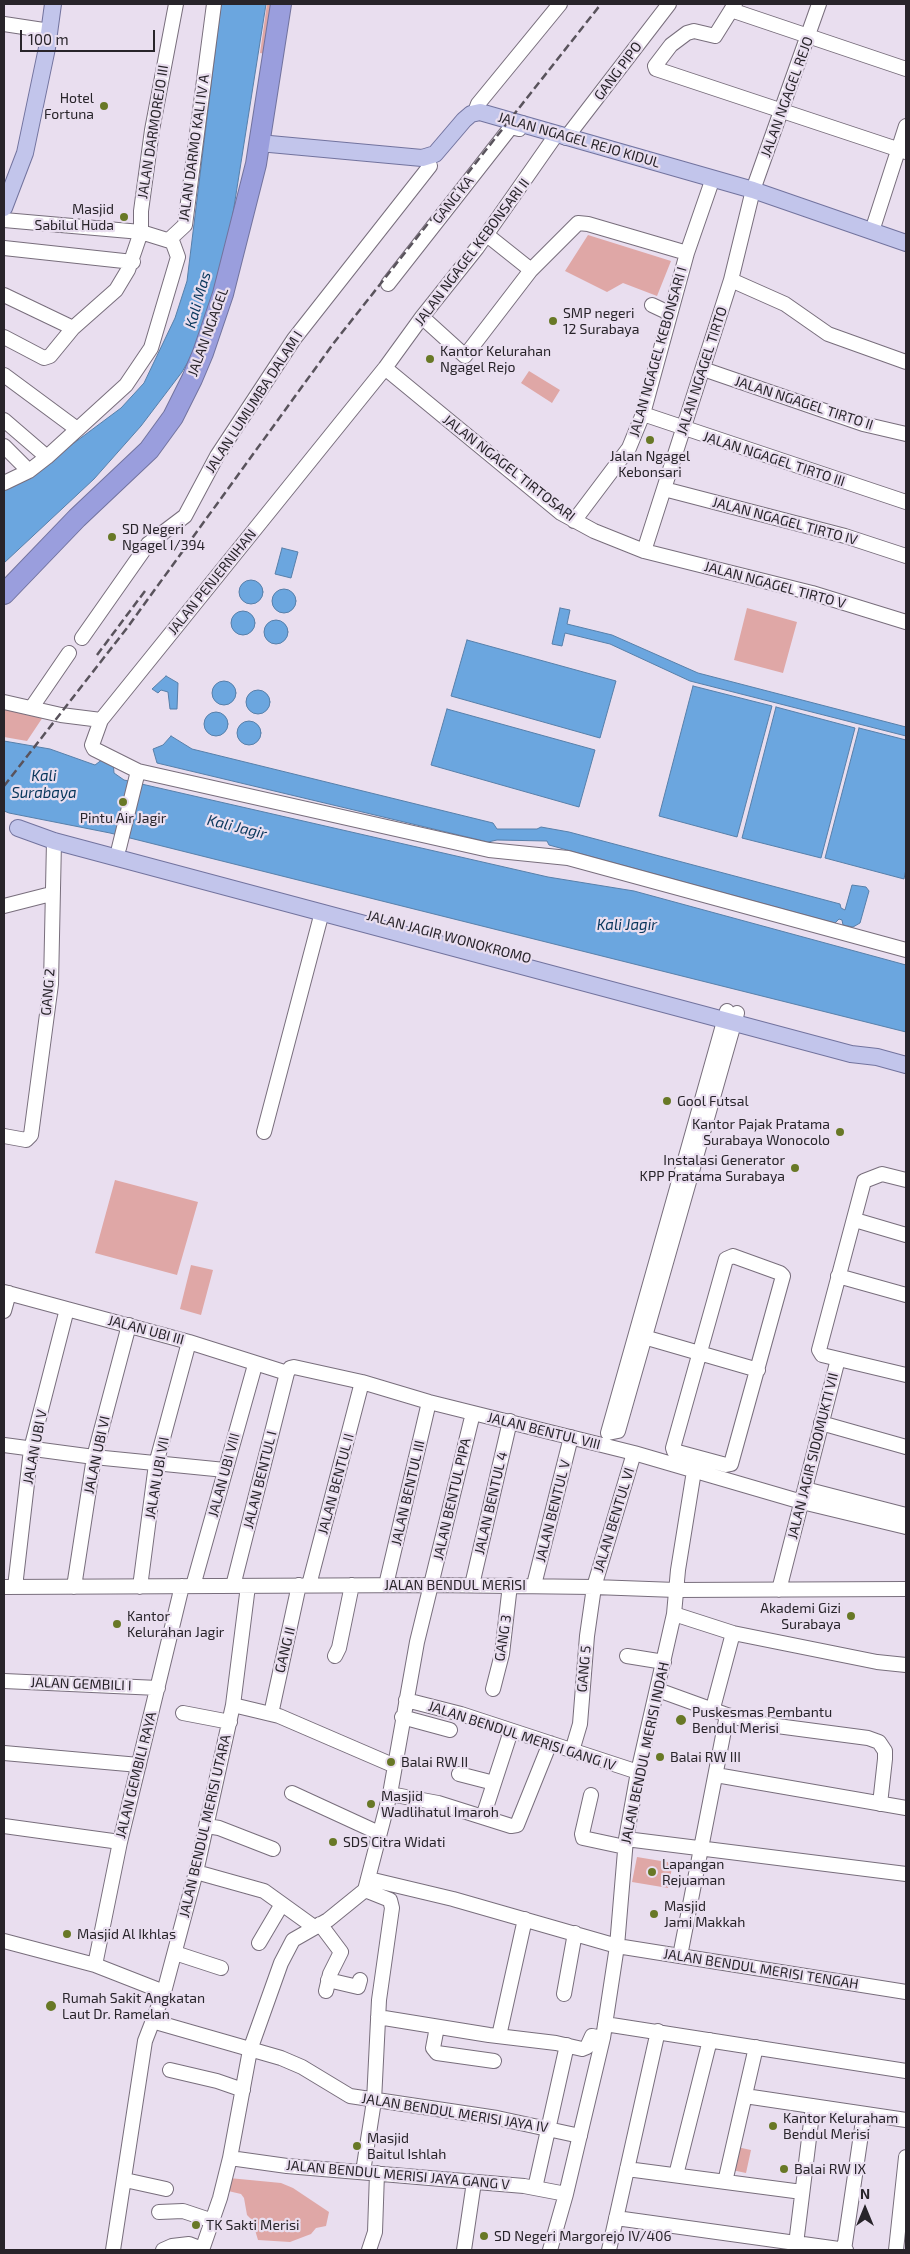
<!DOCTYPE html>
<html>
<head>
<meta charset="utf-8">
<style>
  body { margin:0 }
  #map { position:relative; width:910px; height:2254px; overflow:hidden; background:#e9deef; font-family:"Exo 2",sans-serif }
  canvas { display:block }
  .frame { position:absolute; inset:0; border:5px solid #28242a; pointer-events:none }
  .north { position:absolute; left:840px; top:2184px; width:50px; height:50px; -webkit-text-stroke:4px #e9deef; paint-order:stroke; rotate:0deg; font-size:14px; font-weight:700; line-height:20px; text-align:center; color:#28242a }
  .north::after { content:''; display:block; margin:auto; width:18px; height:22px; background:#28242a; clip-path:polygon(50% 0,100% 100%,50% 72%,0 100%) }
  .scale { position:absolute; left:20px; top:30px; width:135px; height:22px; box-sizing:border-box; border:2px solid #28242a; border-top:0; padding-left:6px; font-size:15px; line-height:18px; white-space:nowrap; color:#28242a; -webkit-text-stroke:4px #e9deef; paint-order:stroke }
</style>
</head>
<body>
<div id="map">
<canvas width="910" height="2254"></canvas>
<div class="frame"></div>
<div class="north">N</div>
<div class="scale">100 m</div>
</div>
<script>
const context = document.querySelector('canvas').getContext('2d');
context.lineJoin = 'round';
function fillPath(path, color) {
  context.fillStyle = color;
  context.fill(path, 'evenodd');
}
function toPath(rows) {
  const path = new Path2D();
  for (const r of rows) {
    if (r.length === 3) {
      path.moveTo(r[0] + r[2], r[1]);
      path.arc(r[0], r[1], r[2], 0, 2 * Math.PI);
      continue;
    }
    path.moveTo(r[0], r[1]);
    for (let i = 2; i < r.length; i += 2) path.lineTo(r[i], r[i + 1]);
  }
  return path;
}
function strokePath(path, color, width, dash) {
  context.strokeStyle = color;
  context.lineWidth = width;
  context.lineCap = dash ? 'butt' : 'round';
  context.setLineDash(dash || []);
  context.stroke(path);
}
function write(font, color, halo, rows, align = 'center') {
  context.font = font + ' "Exo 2",sans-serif';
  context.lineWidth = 4.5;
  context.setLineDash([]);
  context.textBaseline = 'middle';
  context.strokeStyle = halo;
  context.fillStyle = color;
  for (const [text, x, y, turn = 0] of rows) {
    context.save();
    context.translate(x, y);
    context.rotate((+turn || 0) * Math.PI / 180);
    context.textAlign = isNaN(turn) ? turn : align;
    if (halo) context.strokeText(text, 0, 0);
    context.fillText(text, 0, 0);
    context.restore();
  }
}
const green = toPath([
  [267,4,276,4,266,54,260,53],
  [588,235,671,261,657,296,623,283,607,292,565,271],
  [529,371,560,390,552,403,521,383],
  [747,608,797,622,783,673,734,660],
  [4,709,43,717,27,741,4,737],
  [115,1180,198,1202,177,1275,95,1253],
  [191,1265,213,1270,201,1315,180,1309],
  [637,1857,673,1863,668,1888,632,1882],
  [737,2147,751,2150,746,2173,732,2170],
  [229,2178,281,2183,293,2188,329,2212,326,2226,316,2228,311,2234,290,2242,258,2240,252,2220,247,2215,244,2198,241,2194,224,2190]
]);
const water = toPath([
  [221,4,266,4,231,226,203,336,182,372,141,426,94,479,4,563,4,490,23,481,121,408,144,383,175,318,187,281,221,4],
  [282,548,298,552,291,578,275,574,282,548],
  [251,592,12],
  [284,601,12],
  [560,608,570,610,567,624,612,635,698,673,906,727,906,736,690,681,610,644,565,633,562,646,552,644,560,608],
  [243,623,12],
  [276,632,12],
  [467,640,616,681,600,738,451,696,467,640],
  [166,676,178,683,177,709,170,709,168,692,161,690,158,693,152,689,166,676],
  [224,693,12],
  [693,686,772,706,737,837,659,816,693,686],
  [258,702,12],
  [776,707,855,728,821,858,742,838,776,707],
  [447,709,595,750,579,807,431,765,447,709],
  [216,724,12],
  [249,733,12],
  [859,728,906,740,906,869,904,879,825,858,859,728],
  [171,736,192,749,493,823,497,829,537,829,541,827,569,832,840,904,841,908,845,910,852,885,866,887,869,891,860,923,853,927,843,925,842,920,839,919,835,923,549,845,547,841,497,840,488,842,157,763,153,749,163,745,171,736],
  [4,741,50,749,95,765,103,759,113,761,114,773,124,780,548,877,634,891,906,965,906,1032,110,833,9,813,4,811,4,741]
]);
const minor = toPath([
  [735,4,715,36,694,31,687,33,671,45,655,66,656,69,906,152],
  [731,10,906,69],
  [4,24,50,31],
  [475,112,478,104,560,4],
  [566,138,669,4],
  [4,220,141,232,170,241],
  [872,231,906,126],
  [487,235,531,270],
  [4,248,133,262],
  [731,280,785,304,828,334,906,362],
  [388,284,511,127,519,129,522,123],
  [4,295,73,328],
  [652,305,669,313],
  [422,317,465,356,531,270,578,223,588,224,687,253],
  [4,337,44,358,50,356,73,328,116,290,128,270,141,232,141,211,152,130,176,4],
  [385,368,561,513,594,531,644,551,812,593,906,622],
  [703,369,863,424,906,434],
  [4,375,77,429],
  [643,414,906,502],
  [4,420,47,457],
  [4,446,29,471],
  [4,483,29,471,47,457,126,385,151,348,178,257,171,238,185,225,214,4],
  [664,489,845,536,906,556],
  [574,521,629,448,643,414,687,253,713,178],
  [644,551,731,280,753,190,819,4],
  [82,638,148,544,185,516,217,456,294,339,430,166],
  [4,702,61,715,101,720],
  [32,707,69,653],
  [138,771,489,850,568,858,906,950],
  [119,848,138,771,94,749,92,745,101,720,385,368,422,317,477,248,556,135],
  [4,906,51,894],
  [727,1011,608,1433,618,1431,737,1013],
  [264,1132,322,912],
  [4,1136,26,1140,31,1135,51,984,54,841],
  [906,1180,882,1174,864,1181,819,1350,822,1355,906,1375],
  [855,1220,906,1235],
  [733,1256,780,1273,783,1276,731,1464,726,1465,674,1451,673,1448,726,1259,733,1256],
  [838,1276,906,1295],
  [4,1292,189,1342,287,1373],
  [4,1311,9,1293],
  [637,1335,758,1370],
  [821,1423,906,1447],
  [4,1445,94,1457,225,1470],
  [805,1489,906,1515],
  [309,1585,362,1382],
  [386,1585,429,1402],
  [472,1585,510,1421],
  [534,1585,571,1437],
  [193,1586,255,1365],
  [233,1586,287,1373,290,1368,294,1367,362,1382,429,1402,634,1453,802,1502,906,1527],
  [4,1587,431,1585,594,1587,676,1590,906,1589],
  [15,1587,31,1449,67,1309],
  [74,1587,94,1457,129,1325],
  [140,1587,156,1464,189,1342],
  [779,1590,838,1359],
  [674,1614,733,1633,877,1662,906,1665],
  [335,1656,339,1648,352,1585],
  [627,1656,664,1662],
  [4,1681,158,1688],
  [493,1689,502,1654,510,1585],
  [658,1690,727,1715,762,1724,868,1738,879,1742,885,1751,885,1759,880,1804],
  [406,1700,461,1714,638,1772],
  [233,1705,279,1716,395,1766],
  [713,1708,733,1633],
  [183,1713,230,1722],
  [271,1714,299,1585],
  [402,1717,450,1730],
  [572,1751,580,1724,587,1636,594,1587,634,1453],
  [4,1753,139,1765],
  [459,1774,494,1783],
  [716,1775,906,1808],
  [292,1793,379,1833],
  [390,1794,438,1803,511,1826,517,1825,550,1743],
  [591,1795,582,1834,583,1838,625,1847],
  [483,1817,511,1731],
  [4,1826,120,1842],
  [207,1826,219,1828,273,1849],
  [626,1839,906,1874],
  [196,1872,264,1891,314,1927],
  [369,1879,453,1899,617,1946,906,1992],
  [320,1924,341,1952,330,1974,326,1991],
  [4,1941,95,1965,164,1992],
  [259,1943,282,1904],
  [175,1953,221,1968],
  [680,1956,727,1715],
  [95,1965,120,1842,182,1586],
  [328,1980,358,1987,360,1980],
  [564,1994,575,1933],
  [378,2017,489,2035,556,2043,582,2049,587,2047,592,2036,603,2038],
  [152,2021,281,2058,302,2067,350,2096,497,2118,580,2136],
  [605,2024,906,2071],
  [437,2027,433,2048,437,2053,494,2061],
  [499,2036,525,1919],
  [170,2070,217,2081,243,2090],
  [745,2096,906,2120],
  [230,2158,287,2166,524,2186,566,2194],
  [627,2169,802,2192],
  [363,2172,374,2101,379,2000,392,1908,390,1900,365,1890],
  [676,2175,710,2040],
  [125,2180,166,2189],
  [725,2182,756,2047],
  [535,2188,567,2045],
  [159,2212,183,2211,213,2221],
  [616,2218,846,2250],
  [796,2244,813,2106],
  [113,2250,145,2041,164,1992,196,1872,233,1705,248,1586],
  [163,2250,172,2246,189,2244,202,2249],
  [202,2250,220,2198,230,2158,250,2050,281,1963,293,1940,328,1920,365,1890,390,1794,417,1642,473,1413],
  [369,2250,375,2232,377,2173],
  [464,2250,474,2182],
  [550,2250,566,2194,603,2038,617,1946,626,1839,638,1772,674,1614,678,1570,694,1471],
  [609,2250,658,2031],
  [844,2250,864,2114],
  [896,2250,906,2157]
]);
const major = toPath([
  [259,143,422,158,435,154,464,120,471,114,480,112,753,190,906,243],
  [4,208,25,153,47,48,53,4],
  [18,828,54,841,851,1054,877,1057,906,1065]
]);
const highway = toPath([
  [4,594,77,518,149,450,173,417,192,379,203,353,223,294,256,164,281,4]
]);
const rail = toPath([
  [97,655,145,591],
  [4,786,127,628,333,344,601,4]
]);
const markers = [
  [104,106,5,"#687826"],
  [124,217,5,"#687826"],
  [553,321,5,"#687826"],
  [430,359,5,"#687826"],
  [650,440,5,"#687826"],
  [112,537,5,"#687826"],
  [123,802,5,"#687826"],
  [667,1101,5,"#687826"],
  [840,1132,5,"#687826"],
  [795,1168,5,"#687826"],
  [851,1616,5,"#687826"],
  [117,1624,5,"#687826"],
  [681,1720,6,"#687826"],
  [660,1757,5,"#687826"],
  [391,1762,5,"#687826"],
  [371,1804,5,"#687826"],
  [333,1842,5,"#687826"],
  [652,1872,5,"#687826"],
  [654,1914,5,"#687826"],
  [67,1934,5,"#687826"],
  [51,2006,6,"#687826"],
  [773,2126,5,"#687826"],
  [357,2146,5,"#687826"],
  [784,2169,5,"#687826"],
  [196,2225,5,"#687826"],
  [484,2236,5,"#687826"]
];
const streetNames = [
  ["GANG PIPO",618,71,-53],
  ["JALAN NGAGEL REJO",787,97,-70],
  ["JALAN DARMOREJO III",153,132,-81],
  ["JALAN NGAGEL REJO KIDUL",579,140,16],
  ["JALAN DARMO KALI IV A",194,148,-82],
  ["GANG KA",453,200,-51],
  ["JALAN NGAGEL KEBONSARI II",472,252,-53],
  ["JALAN NGAGEL",208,332,-70],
  ["JALAN NGAGEL KEBONSARI I",658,352,-74],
  ["JALAN NGAGEL TIRTO",702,371,-72],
  ["JALAN LUMUMBA DALAM I",254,402,-57],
  ["JALAN NGAGEL TIRTO II",804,403,18],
  ["JALAN NGAGEL TIRTO III",774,459,18],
  ["JALAN NGAGEL TIRTOSARI",509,468,38],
  ["JALAN NGAGEL TIRTO IV",785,521,15],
  ["JALAN PENJERNIHAN",212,582,-51],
  ["JALAN NGAGEL TIRTO V",775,585,15],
  ["JALAN JAGIR WONOKROMO",449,937,15],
  ["GANG 2",48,992,-85],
  ["JALAN UBI III",146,1330,15],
  ["JALAN BENTUL VIII",544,1431,14],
  ["JALAN UBI V",35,1447,-79],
  ["JALAN UBI VI",97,1455,-78],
  ["JALAN JAGIR SIDOMUKTI VII",813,1456,-76],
  ["JALAN UBI VIII",224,1475,-75],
  ["JALAN UBI VII",157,1478,-80],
  ["JALAN BENTUL I",260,1480,-76],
  ["JALAN BENTUL II",336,1484,-75],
  ["JALAN BENTUL III",408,1493,-77],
  ["JALAN BENTUL PIPA",452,1499,-77],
  ["JALAN BENTUL 4",491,1503,-77],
  ["JALAN BENTUL V",553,1511,-76],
  ["JALAN BENTUL VI",614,1520,-73],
  ["JALAN BENDUL MERISI",455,1585],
  ["GANG 3",503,1638,-81],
  ["GANG II",285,1650,-76],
  ["GANG 5",584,1669,-85],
  ["JALAN GEMBILI I",81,1684,2],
  ["JALAN BENDUL MERISI GANG IV",522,1736,18],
  ["JALAN BENDUL MERISI INDAH",645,1753,-78],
  ["JALAN GEMBILI RAYA",136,1775,-76],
  ["JALAN BENDUL MERISI UTARA",205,1826,-77],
  ["JALAN BENDUL MERISI TENGAH",761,1969,9],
  ["JALAN BENDUL MERISI JAYA IV",455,2113,9],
  ["JALAN BENDUL MERISI JAYA GANG V",398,2175,5]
];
const poiNames = [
  ["Hotel",94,98,"right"],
  ["Fortuna",94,114,"right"],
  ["Masjid",114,209,"right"],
  ["Sabilul Huda",114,225,"right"],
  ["SMP negeri",563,313],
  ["12 Surabaya",563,329],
  ["Kantor Kelurahan",440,351],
  ["Ngagel Rejo",440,367],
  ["Jalan Ngagel",650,456,"center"],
  ["Kebonsari",650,472,"center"],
  ["SD Negeri",122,529],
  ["Ngagel I/394",122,545],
  ["Pintu Air Jagir",123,818,"center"],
  ["Gool Futsal",677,1101],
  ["Kantor Pajak Pratama",830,1124,"right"],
  ["Surabaya Wonocolo",830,1140,"right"],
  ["Instalasi Generator",785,1160,"right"],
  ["KPP Pratama Surabaya",785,1176,"right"],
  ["Akademi Gizi",841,1608,"right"],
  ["Surabaya",841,1624,"right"],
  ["Kantor",127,1616],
  ["Kelurahan Jagir",127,1632],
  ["Puskesmas Pembantu",692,1712],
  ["Bendul Merisi",692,1728],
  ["Balai RW III",670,1757],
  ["Balai RW II",401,1762],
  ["Masjid",381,1796],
  ["Wadlihatul Imaroh",381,1812],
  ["SDS Citra Widati",343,1842],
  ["Lapangan",662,1864],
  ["Rejuaman",662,1880],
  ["Masjid",664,1906],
  ["Jami Makkah",664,1922],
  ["Masjid Al Ikhlas",77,1934],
  ["Rumah Sakit Angkatan",62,1998],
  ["Laut Dr. Ramelan",62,2014],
  ["Kantor Keluraham",783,2118],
  ["Bendul Merisi",783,2134],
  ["Masjid",367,2138],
  ["Baitul Ishlah",367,2154],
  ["Balai RW IX",794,2169],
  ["TK Sakti Merisi",206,2225],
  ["SD Negeri Margorejo IV/406",494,2236]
];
const waterNames = [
  ["Kali Mas",198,300,-74],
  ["Kali",44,776],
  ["Surabaya",44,793],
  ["Kali Jagir",237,827,14],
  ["Kali Jagir",627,925]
];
fillPath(green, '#dfa7a6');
fillPath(water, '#6ba6df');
strokePath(water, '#577fa9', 1);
strokePath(minor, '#786e7c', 16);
strokePath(major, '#72739e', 18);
strokePath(highway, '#72739e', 22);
strokePath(minor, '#fff', 14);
strokePath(major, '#c2c5eb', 16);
strokePath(highway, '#9a9edd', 20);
strokePath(rail, '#59535c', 2.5, [8, 4]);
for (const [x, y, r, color] of markers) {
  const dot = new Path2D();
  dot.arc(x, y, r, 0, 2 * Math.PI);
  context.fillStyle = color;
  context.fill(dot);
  strokePath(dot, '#e9deef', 2);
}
write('14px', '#28242a', '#e9deef', streetNames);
write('14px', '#28242a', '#e9deef', poiNames, 'left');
write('italic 15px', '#08365b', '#e9deef', waterNames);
</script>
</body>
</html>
